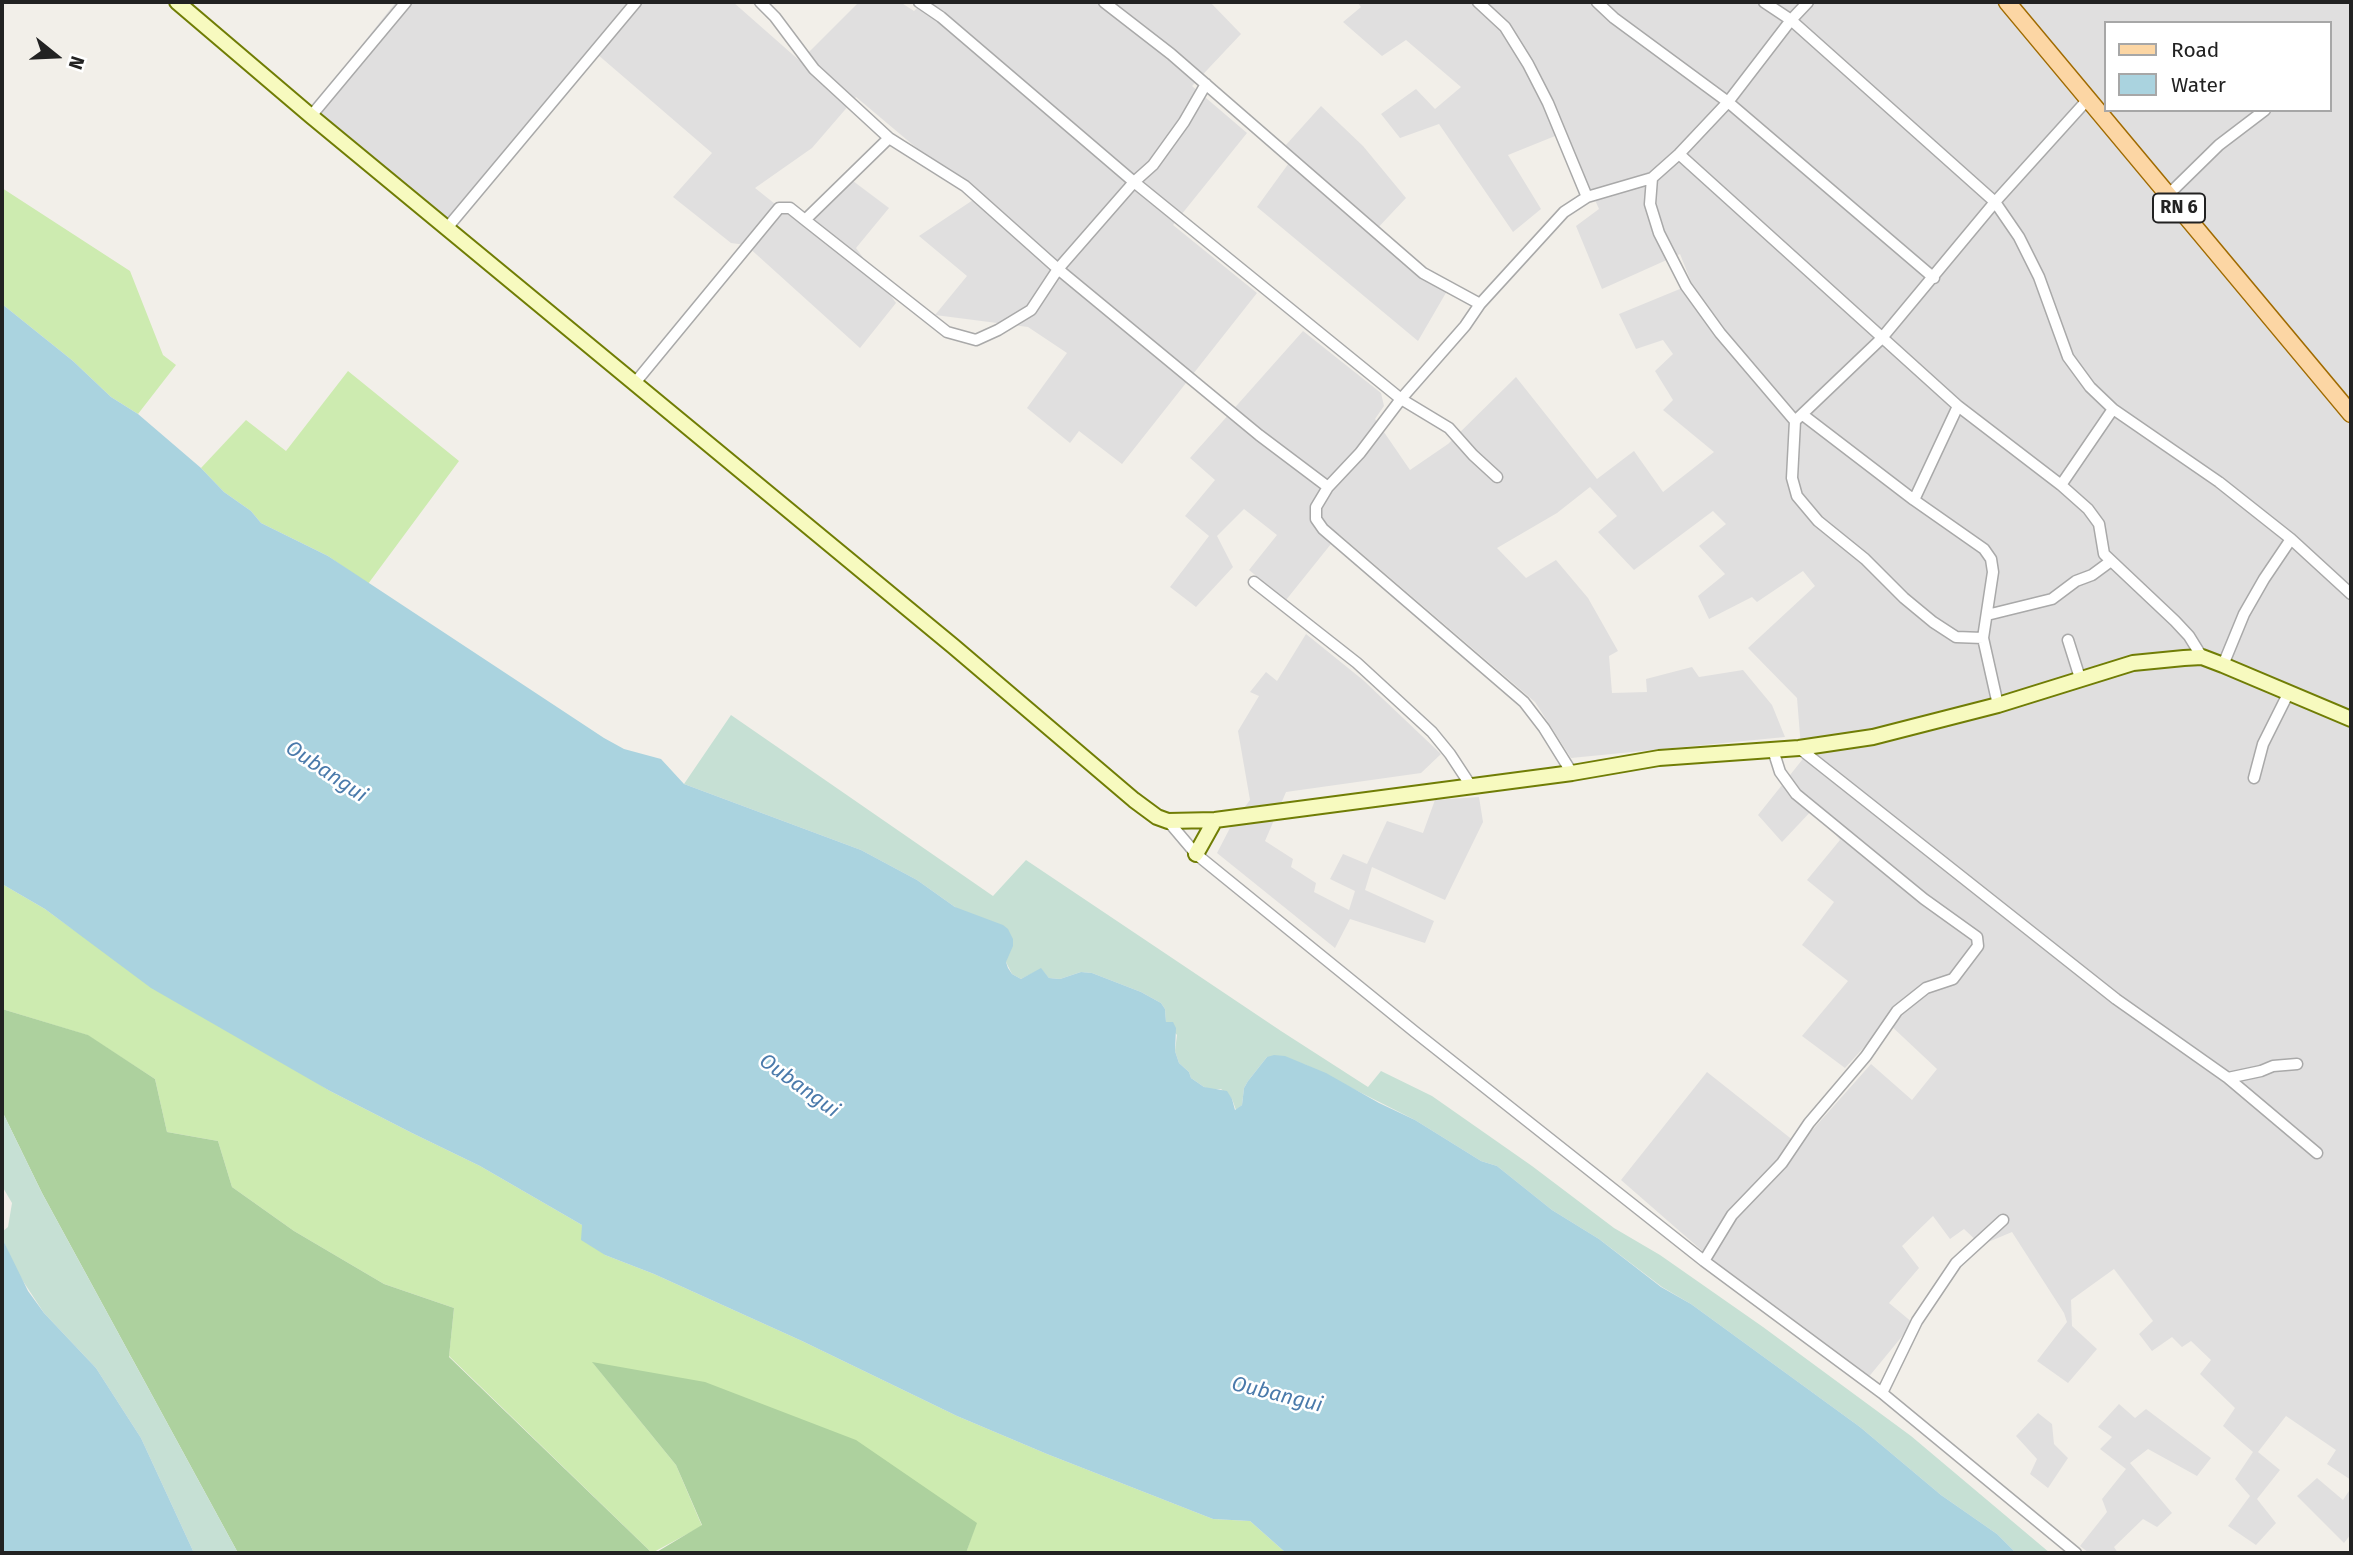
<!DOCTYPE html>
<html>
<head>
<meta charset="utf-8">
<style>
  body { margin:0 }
  #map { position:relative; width:2353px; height:1555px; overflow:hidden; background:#f2efe9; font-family:"Fira Sans",sans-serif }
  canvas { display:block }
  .frame { position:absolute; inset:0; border:4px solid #222; pointer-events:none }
  .legend { position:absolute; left:2104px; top:21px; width:228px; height:91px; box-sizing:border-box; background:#fff; border:2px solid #a7a7a7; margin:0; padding:9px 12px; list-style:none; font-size:21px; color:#222 }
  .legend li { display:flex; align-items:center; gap:14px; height:35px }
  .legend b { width:35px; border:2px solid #a7a7a7 }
  .north { position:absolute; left:21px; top:21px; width:70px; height:70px; -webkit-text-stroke:5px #fff; paint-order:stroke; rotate:108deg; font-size:19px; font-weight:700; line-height:28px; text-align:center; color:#222 }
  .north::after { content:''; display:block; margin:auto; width:24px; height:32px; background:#222; clip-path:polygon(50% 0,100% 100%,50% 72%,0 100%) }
</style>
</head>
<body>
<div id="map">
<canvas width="2353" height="1555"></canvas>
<div class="frame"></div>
<ul class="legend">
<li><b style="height:9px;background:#fcd6a4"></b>Road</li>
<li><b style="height:19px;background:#aad3df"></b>Water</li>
</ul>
<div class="north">N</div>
</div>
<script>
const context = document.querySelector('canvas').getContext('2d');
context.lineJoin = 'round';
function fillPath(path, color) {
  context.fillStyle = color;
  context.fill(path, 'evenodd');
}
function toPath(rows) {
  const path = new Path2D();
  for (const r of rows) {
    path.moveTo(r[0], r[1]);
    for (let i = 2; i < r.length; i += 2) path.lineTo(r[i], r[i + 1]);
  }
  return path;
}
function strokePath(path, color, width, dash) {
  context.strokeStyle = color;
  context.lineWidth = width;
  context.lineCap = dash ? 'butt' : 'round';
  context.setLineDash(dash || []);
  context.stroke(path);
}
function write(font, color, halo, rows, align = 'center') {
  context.font = font + ' "Fira Sans",sans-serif';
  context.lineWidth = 5;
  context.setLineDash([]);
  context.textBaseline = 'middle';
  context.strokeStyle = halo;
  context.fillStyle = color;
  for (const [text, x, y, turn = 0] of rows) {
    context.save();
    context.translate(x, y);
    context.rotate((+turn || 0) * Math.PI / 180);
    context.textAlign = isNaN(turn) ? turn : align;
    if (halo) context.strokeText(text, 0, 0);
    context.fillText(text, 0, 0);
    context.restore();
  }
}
const residential = toPath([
  [396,2,733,2,800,61,859,2,900,2,914,11,923,2,1210,2,1241,34,1192,86,1247,133,1173,225,1257,293,1122,464,1079,431,1070,443,1027,408,1067,353,1028,327,935,315,967,276,919,236,976,198,856,97,812,148,755,188,804,227,849,178,889,208,856,248,896,303,860,348,746,245,731,243,673,197,712,153,597,54,452,225,312,107],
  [1357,2,2351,2,2351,1480,2327,1464,2336,1450,2286,1416,2258,1452,2280,1470,2257,1499,2276,1523,2256,1545,2228,1526,2250,1496,2235,1479,2253,1452,2223,1426,2235,1408,2200,1374,2211,1360,2191,1341,2182,1347,2172,1337,2152,1351,2139,1334,2153,1321,2114,1269,2071,1300,2072,1326,2097,1349,2068,1383,2037,1361,2067,1322,2064,1313,2012,1232,1981,1245,1964,1229,1950,1239,1933,1216,1902,1246,1919,1268,1889,1303,1913,1323,1867,1379,1715,1262,1621,1180,1707,1072,1799,1145,1871,1064,1912,1100,1937,1069,1887,1022,1845,1068,1802,1036,1848,981,1802,945,1834,902,1807,880,1840,840,1814,808,1782,842,1758,815,1802,760,1797,698,1748,648,1815,586,1803,571,1757,602,1752,597,1709,619,1698,596,1725,574,1699,546,1726,524,1713,511,1634,570,1598,532,1617,516,1590,487,1557,513,1497,548,1526,578,1556,560,1588,598,1618,651,1609,656,1612,693,1647,692,1646,679,1692,667,1699,677,1743,670,1772,705,1785,737,1571,758,1535,702,1339,534,1286,600,1249,570,1277,535,1244,509,1217,536,1233,567,1196,607,1170,587,1209,536,1185,516,1215,480,1190,458,1303,331,1381,393,1384,406,1375,419,1410,470,1448,444,1516,377,1597,479,1634,451,1663,492,1714,452,1663,410,1673,400,1655,371,1673,354,1663,340,1636,349,1619,314,1692,284,1680,254,1602,289,1576,226,1599,209,1565,132,1508,155,1541,209,1513,232,1439,124,1400,138,1381,114,1416,89,1435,109,1461,87,1406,40,1382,56,1343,22,1361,7],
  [2106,23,2330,23,2330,110,2106,110],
  [1321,106,1363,146,1406,198,1372,234,1447,291,1418,341,1257,207,1294,156,1285,146],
  [1306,634,1363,680,1441,754,1421,773,1286,792,1265,841,1293,859,1291,867,1316,883,1314,892,1349,910,1355,891,1330,879,1343,854,1367,864,1387,821,1423,833,1435,800,1479,797,1483,822,1445,900,1372,867,1365,890,1434,921,1425,943,1350,919,1335,948,1217,853,1231,826,1250,800,1238,731,1259,696,1250,692,1266,672,1277,681],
  [2119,1404,2135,1418,2146,1409,2211,1458,2197,1476,2148,1449,2130,1463,2172,1513,2157,1527,2143,1519,2114,1547,2118,1553,2089,1553,2080,1546,2107,1512,2102,1499,2126,1469,2100,1449,2112,1437,2098,1427],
  [2038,1413,2052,1424,2054,1444,2068,1458,2048,1488,2030,1474,2037,1459,2016,1436],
  [2317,1478,2343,1500,2351,1488,2351,1534,2344,1543,2297,1496]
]);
const grass = toPath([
  [2,188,130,271,163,355,176,365,138,414,111,397,73,361,2,304],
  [348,371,459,461,368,584,328,556,261,523,251,511,224,492,201,468,246,420,286,451],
  [2,884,45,909,71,928,330,1091,412,1133,480,1166,582,1225,605,1255,654,1274,802,1341,957,1416,1047,1454,1213,1519,1250,1521,1286,1553,966,1553,976,1523,593,1363,676,1465,702,1526,652,1553,449,1356,454,1308,384,1284,294,1231,232,1187,218,1141,167,1132,155,1079,87,1035,2,1009]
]);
const forest = toPath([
  [2,1009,88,1035,155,1079,167,1132,218,1141,232,1187,294,1231,384,1284,454,1308,449,1357,652,1553,238,1553,42,1193,2,1111],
  [592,1362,705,1382,856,1440,977,1523,966,1553,655,1553,702,1525,676,1465]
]);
const wetland = toPath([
  [731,715,993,896,1026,860,1281,1031,1368,1087,1381,1071,1432,1096,1532,1166,1614,1228,1660,1255,1763,1327,1911,1436,2050,1553,2016,1553,1997,1534,1941,1495,1860,1427,1691,1304,1662,1287,1599,1239,1552,1210,1497,1166,1481,1161,1415,1120,1306,1065,1267,1057,1248,1081,1244,1088,1242,1105,1236,1110,1232,1099,1221,1089,1211,1090,1204,1087,1191,1078,1189,1072,1179,1063,1175,1051,1177,1035,1166,1022,1165,1009,1161,1003,1141,992,1092,973,1081,972,1060,979,1049,978,1041,969,1021,979,1012,974,1006,962,955,907,917,880,861,850,684,784],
  [2,1111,42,1193,238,1553,194,1553,141,1438,96,1368,44,1313,17,1272,2,1238,2,1232,8,1227,12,1203,2,1186]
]);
const water = toPath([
  [2,304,73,361,111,397,138,414,201,468,224,492,251,511,261,523,328,556,604,738,624,749,661,759,684,784,861,850,917,880,955,907,1003,925,1008,929,1013,939,1013,946,1006,962,1008,968,1012,974,1021,979,1041,968,1049,978,1060,979,1081,972,1092,973,1141,992,1161,1003,1165,1009,1166,1022,1173,1022,1176,1028,1175,1051,1179,1063,1189,1072,1191,1078,1204,1087,1227,1091,1232,1099,1235,1110,1242,1105,1244,1088,1248,1081,1267,1057,1274,1055,1285,1056,1326,1073,1379,1103,1415,1120,1481,1161,1497,1166,1552,1210,1599,1239,1661,1287,1691,1304,1860,1427,1941,1495,1997,1534,2016,1553,1286,1553,1250,1521,1213,1519,1047,1454,957,1416,802,1341,654,1274,605,1255,581,1240,582,1225,480,1166,412,1133,330,1091,151,988,45,909,2,884],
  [2,1238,28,1291,44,1313,96,1368,141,1438,194,1553,2,1553]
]);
const street = toPath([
  [760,2,775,17,814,69,889,138,965,186,1058,269,1259,435,1328,487],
  [919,2,941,17,1134,182,1401,399,1449,428,1473,455,1497,477],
  [1104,2,1171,54,1423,273,1480,304],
  [1478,2,1505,27,1528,64,1548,103,1587,197],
  [1597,2,1614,18,1728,102,1934,278],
  [1764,2,1791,20,1995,202,2019,237,2039,277,2068,357,2090,387,2113,409,2219,482,2291,539,2351,594],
  [311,116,406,2],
  [1679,154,1958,406,2061,485,2088,509,2099,524,2104,554,2175,621,2189,636,2202,657],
  [1652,178,1650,204,1659,233,1686,286,1720,333,1795,421,1792,478,1797,496,1818,521,1865,559,1904,598,1933,622,1956,637,1983,638,1998,705],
  [2168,195,2219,145,2265,110],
  [805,220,889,138],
  [447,228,636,2],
  [634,384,779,208,790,208,805,220,947,332,976,340,998,330,1031,310,1058,269,1134,182,1153,165,1184,122,1206,84],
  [1803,415,1914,500,1984,549,1991,559,1993,572,1983,638],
  [1795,421,1881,339,1995,202,2089,98],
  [2061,485,2113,409],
  [1914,500,1958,406],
  [1254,582,1357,663,1432,732,1450,754,1471,786],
  [1987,615,2052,599,2076,581,2092,575,2111,561],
  [2068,640,2080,678],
  [2223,665,2244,614,2264,579,2291,539],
  [1799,748,2116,999,2228,1078,2317,1153],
  [1572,773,1544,728,1524,702,1323,529,1316,519,1316,507,1328,487,1360,453,1401,399,1465,326,1480,304,1564,212,1587,197,1652,178,1679,154,1728,102,1791,20,1808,2],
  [2254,778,2263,744,2289,692],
  [1168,821,1196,854,1415,1032,1704,1261,1882,1393,2076,1553],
  [2228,1078,2261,1071,2273,1066,2297,1064],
  [1704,1261,1732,1215,1782,1163,1809,1123,1866,1056,1897,1011,1926,988,1953,979,1978,946,1977,937,1924,899,1796,794,1780,772,1773,750],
  [1882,1393,1917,1321,1956,1263,2003,1220]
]);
const secondary = toPath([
  [177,2,311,116,953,646,1134,800,1157,817,1168,821,1215,820,1572,773,1659,758,1799,748,1873,737,1998,705,2133,663,2184,658,2202,657,2223,665,2351,719],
  [1196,854,1215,820]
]);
const primary = toPath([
  [2007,2,2351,414]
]);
const shields = [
  [2179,208,52]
];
const shieldNames = [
  ["RN 6",2179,208]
];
const waterNames = [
  ["Oubangui",326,772,34],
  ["Oubangui",799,1086,36],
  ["Oubangui",1277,1395,14]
];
fillPath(residential, '#e0dfdf');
fillPath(grass, '#cdebb0');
fillPath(forest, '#add19e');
fillPath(wetland, '#c6e0d4');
fillPath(water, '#aad3df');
strokePath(street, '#a9a9a9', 13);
strokePath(secondary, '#707d05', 18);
strokePath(primary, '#a06b00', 19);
strokePath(street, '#fff', 10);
strokePath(secondary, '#f7fabf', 14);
strokePath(primary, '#fcd6a4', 16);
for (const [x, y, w] of shields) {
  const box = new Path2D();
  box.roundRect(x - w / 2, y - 14.5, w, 29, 5);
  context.fillStyle = '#fff';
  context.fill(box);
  strokePath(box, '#222', 2);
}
write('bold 18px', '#222', null, shieldNames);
write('italic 21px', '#4a7aab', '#fff', waterNames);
</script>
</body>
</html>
